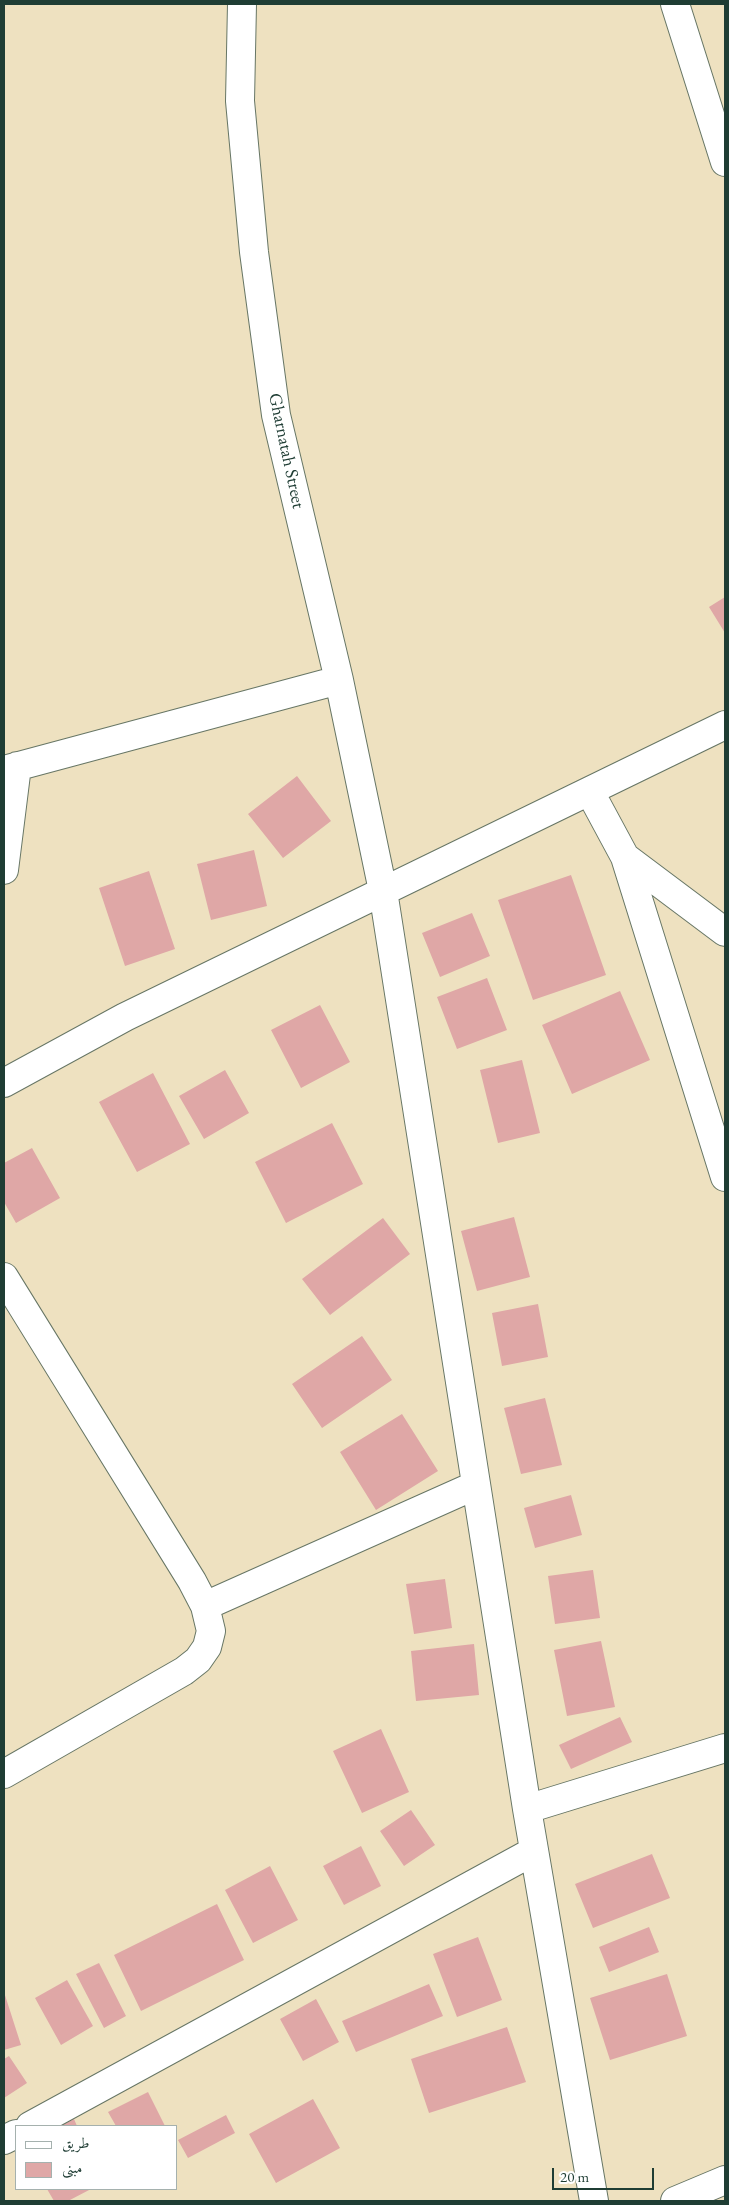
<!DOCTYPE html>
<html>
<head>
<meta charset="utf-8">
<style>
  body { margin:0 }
  #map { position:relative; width:729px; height:2205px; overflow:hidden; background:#eee1c0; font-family:"EB Garamond",Amiri,serif }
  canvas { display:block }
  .frame { position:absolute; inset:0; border:5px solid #1f3d34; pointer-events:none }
  .legend { position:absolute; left:15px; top:2125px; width:162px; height:65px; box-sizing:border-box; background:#fff; border:1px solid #a5b1ae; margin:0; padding:6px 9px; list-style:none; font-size:15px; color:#1f3d34 }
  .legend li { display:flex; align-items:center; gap:10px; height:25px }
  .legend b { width:25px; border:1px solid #a5b1ae }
  .scale { position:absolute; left:552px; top:2168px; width:102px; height:22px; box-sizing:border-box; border:2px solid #1f3d34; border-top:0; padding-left:6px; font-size:15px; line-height:18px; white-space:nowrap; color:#1f3d34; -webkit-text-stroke:4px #fff; paint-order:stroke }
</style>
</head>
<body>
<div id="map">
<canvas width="729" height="2205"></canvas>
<div class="frame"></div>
<ul class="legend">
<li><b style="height:6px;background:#fff"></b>طريق</li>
<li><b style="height:14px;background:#dfa7a6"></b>مبنى</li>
</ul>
<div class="scale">20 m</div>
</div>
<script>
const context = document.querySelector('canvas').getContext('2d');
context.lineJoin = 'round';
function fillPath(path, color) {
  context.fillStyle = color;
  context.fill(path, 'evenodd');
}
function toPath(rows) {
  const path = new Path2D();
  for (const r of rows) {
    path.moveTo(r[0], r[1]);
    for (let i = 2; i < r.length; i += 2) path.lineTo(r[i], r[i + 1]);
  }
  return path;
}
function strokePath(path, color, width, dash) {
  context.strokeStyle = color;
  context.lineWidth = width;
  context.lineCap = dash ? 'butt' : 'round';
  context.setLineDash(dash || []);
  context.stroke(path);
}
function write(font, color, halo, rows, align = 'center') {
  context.font = font + ' "EB Garamond",serif';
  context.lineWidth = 5;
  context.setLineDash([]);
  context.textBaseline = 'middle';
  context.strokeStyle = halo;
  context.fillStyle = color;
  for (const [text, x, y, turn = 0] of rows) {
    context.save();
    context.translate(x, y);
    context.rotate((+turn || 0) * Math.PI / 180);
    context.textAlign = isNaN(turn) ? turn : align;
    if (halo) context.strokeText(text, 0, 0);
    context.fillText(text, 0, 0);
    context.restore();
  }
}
const building = toPath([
  [725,597,725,633,709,607],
  [297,776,331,821,283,858,248,814],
  [254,850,267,906,211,920,197,864],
  [149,871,175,949,125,966,99,888],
  [571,875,606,975,533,1000,498,900],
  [472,913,490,956,440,977,422,933],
  [487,978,507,1030,457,1049,437,997],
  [620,991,650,1060,572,1094,542,1025],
  [320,1005,350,1062,301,1088,271,1030],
  [522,1060,540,1133,498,1143,480,1070],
  [225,1070,249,1113,204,1139,179,1096],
  [153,1073,190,1144,137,1172,99,1102],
  [332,1123,363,1184,286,1223,255,1162],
  [32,1148,60,1198,16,1223,4,1202,4,1163],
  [514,1217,530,1277,477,1291,461,1231],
  [383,1218,410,1254,330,1315,302,1279],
  [538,1304,548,1357,502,1366,492,1313],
  [362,1336,392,1380,322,1428,292,1384],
  [545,1398,562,1465,521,1474,504,1408],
  [402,1414,438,1471,376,1510,340,1452],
  [571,1495,582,1535,535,1548,524,1508],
  [593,1570,600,1618,555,1624,548,1576],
  [445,1579,452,1628,414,1634,406,1584],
  [601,1641,615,1707,567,1716,554,1650],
  [474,1644,479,1695,416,1701,411,1651],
  [620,1717,632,1742,571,1769,559,1745],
  [381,1729,409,1792,362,1813,333,1751],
  [411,1810,435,1845,404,1866,380,1831],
  [361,1846,381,1886,344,1905,323,1866],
  [652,1854,670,1898,593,1928,575,1884],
  [270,1866,298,1920,253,1943,225,1890],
  [217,1904,244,1960,141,2011,114,1955],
  [649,1927,659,1952,609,1972,599,1947],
  [478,1937,502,2000,457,2017,433,1954],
  [99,1963,126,2016,104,2028,76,1974],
  [667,1974,687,2036,610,2060,590,1998],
  [67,1980,93,2026,61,2045,35,1998],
  [429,1984,443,2016,356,2052,342,2021],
  [4,1992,21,2045,4,2050],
  [316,1999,339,2042,303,2061,280,2019],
  [507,2027,526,2082,429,2113,411,2059],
  [9,2056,27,2083,4,2098,4,2059],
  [148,2092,165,2126,116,2126,108,2112],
  [313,2099,340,2148,276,2183,249,2134],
  [226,2115,235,2133,188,2158,178,2140],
  [74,2119,77,2126,61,2126],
  [47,2189,91,2189,68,2201,54,2201]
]);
const minor = toPath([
  [242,4,240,101,254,252,276,415,339,680,383,891,527,1809,594,2201],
  [675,4,725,162],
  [4,770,339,680],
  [590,792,625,857,725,1177],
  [625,857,725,932],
  [4,870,17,766],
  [4,1083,125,1017,725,725],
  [4,1277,192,1581,205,1606,211,1631,207,1647,198,1660,184,1671,4,1774],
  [205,1606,476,1485],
  [527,1809,725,1748],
  [30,2126,534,1851],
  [4,2140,16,2134],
  [675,2201,725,2180]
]);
const streetNames = [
  ["Gharnatah Street",286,451,78]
];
fillPath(building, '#dfa7a6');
strokePath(minor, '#677665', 30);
strokePath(minor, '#fff', 28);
write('18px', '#1f3d34', '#fff', streetNames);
</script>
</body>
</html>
